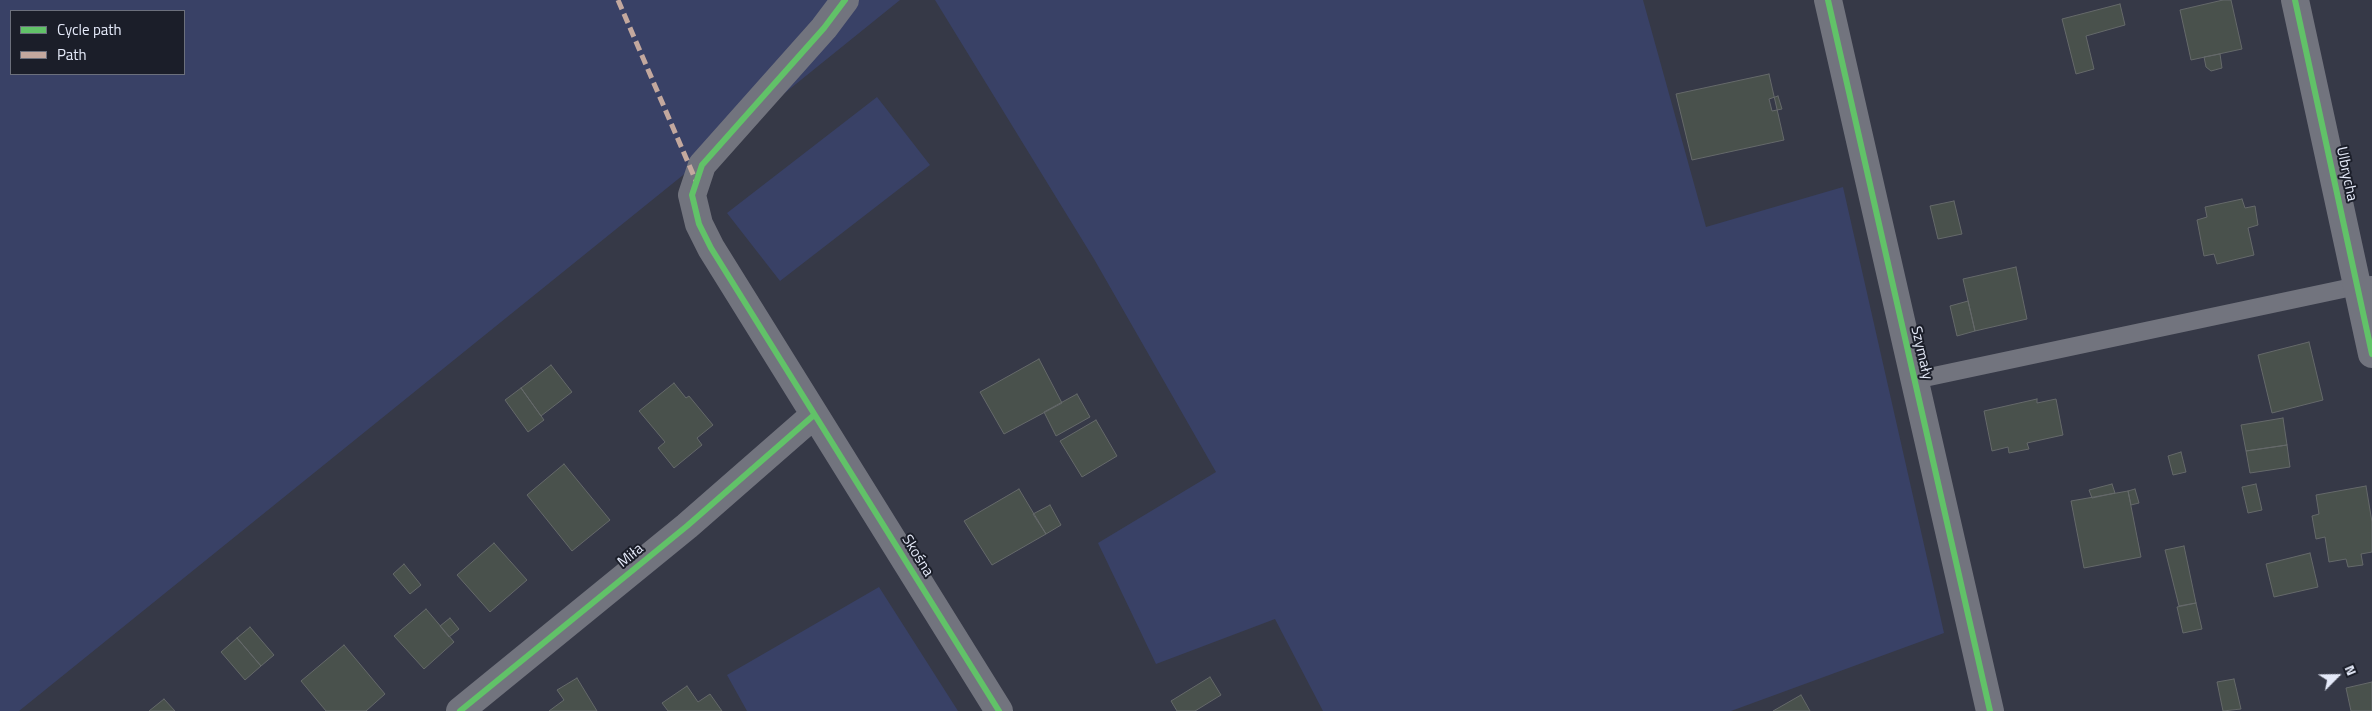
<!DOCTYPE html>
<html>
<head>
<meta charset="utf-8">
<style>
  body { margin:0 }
  #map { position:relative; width:2372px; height:711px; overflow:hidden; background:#363947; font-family:"Titillium Web",sans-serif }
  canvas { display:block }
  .legend { position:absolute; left:10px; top:10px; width:175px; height:65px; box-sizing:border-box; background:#1b1e29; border:1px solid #6c707c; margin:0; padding:6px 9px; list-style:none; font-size:15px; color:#e5eaf9 }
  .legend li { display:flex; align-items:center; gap:10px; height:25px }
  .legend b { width:25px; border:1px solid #6c707c }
  .north { position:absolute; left:2312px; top:651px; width:50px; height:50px; -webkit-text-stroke:4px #1b1e29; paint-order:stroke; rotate:67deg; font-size:14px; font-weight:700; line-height:20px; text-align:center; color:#e5eaf9 }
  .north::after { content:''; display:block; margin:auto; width:18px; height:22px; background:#e5eaf9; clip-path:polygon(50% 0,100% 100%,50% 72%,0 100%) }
</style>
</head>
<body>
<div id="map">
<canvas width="2372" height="711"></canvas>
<ul class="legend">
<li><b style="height:6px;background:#61c268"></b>Cycle path</li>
<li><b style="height:6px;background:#c3a89e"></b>Path</li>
</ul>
<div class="north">N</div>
</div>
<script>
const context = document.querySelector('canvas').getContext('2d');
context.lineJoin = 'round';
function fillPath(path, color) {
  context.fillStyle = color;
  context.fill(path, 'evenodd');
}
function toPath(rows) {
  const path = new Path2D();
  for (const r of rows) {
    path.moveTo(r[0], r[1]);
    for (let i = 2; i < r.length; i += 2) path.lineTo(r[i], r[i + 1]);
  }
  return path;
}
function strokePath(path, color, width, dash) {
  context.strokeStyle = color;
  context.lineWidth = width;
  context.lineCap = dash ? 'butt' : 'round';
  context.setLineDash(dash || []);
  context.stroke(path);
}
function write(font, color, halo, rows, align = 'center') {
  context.font = font + ' "Titillium Web",sans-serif';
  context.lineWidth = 4;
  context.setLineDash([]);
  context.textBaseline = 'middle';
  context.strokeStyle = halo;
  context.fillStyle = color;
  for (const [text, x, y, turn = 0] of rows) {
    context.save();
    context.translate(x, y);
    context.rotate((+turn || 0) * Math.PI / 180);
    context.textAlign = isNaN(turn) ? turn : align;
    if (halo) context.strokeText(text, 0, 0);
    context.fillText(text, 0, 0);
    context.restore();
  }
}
const green = toPath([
  [0,0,900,0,19,711,0,711],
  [11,11,184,11,184,74,11,74],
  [935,0,1643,0,1706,227,1843,187,1944,633,1731,711,1323,711,1275,619,1156,664,1098,543,1216,472,1094,259],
  [877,97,930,165,780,281,727,213],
  [879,587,958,711,747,711,727,675]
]);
const building = toPath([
  [2223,0,2231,0,2242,49,2191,60,2180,10,2223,0],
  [2120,4,2125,25,2086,36,2094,69,2076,74,2062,19,2120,4],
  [2220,54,2222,68,2211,71,2206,67,2204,57,2220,54],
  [1769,74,1784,140,1692,160,1676,94,1769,74],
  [1778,96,1782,109,1772,111,1769,99,1778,96],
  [2242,199,2245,208,2255,206,2258,225,2248,228,2254,255,2217,264,2214,254,2204,256,2197,220,2207,217,2205,207,2242,199],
  [1954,201,1962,234,1938,239,1930,206,1954,201],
  [2016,267,2027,319,1975,331,1963,279,2016,267],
  [1968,301,1975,331,1957,336,1950,306,1968,301],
  [2309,342,2323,400,2272,413,2258,355,2309,342],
  [1039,359,1062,403,1004,434,980,392,1039,359],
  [551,365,572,392,541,416,521,388,551,365],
  [674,383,686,398,689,396,713,425,697,438,702,445,674,468,658,448,665,442,639,411,674,383],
  [521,388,544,420,528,432,505,400,521,388],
  [1077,394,1090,417,1056,436,1044,412,1077,394],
  [2037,399,2037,403,2056,399,2063,435,2027,443,2029,449,2009,453,2008,447,1992,451,1984,411,2037,399],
  [2283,418,2287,445,2246,451,2241,425,2283,418],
  [1096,420,1117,456,1082,477,1060,441,1096,420],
  [2287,445,2290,467,2250,473,2246,451,2287,445],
  [2181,452,2186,472,2173,475,2168,456,2181,452],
  [564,464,610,520,572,551,527,495,564,464],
  [2112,484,2115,493,2092,498,2089,490,2112,484],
  [2256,484,2262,510,2248,513,2242,487,2256,484],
  [2366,486,2372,522,2372,552,2361,554,2363,565,2348,567,2346,559,2329,562,2325,537,2316,539,2312,516,2319,514,2316,495,2366,486],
  [1019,489,1046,534,992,565,964,521,1019,489],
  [2135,489,2139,503,2131,505,2128,491,2135,489],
  [2128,491,2141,557,2084,568,2071,501,2128,491],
  [1050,505,1061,525,1046,534,1033,514,1050,505],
  [494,543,527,580,490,612,457,575,494,543],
  [2184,546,2196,603,2179,606,2165,550,2184,546],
  [2310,553,2318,587,2274,597,2266,564,2310,553],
  [404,564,421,585,410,594,393,574,404,564],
  [2196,603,2202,629,2183,633,2177,607,2196,603],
  [426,609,454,642,424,669,394,636,426,609],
  [450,618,459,629,449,637,440,626,450,618],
  [250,627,274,655,261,666,237,638,250,627],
  [237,638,261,666,245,680,221,652,237,638],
  [344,645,385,694,366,711,326,711,301,681,344,645],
  [1210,677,1221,695,1195,711,1177,711,1171,701,1210,677],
  [577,678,597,711,549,711,564,700,557,690,577,678],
  [2234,679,2241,709,2223,711,2217,682,2234,679],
  [2372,682,2372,711,2351,711,2346,688,2372,682],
  [687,686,698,702,710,694,722,711,668,711,662,703,687,686],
  [1801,695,1810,711,1773,711,1801,695],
  [164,699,175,711,149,711,164,699]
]);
const service = toPath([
  [1915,380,2357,286,2372,285]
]);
const minor = toPath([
  [845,0,824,28,702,165,692,195,699,224,711,248,999,711],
  [1828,0,1990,711],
  [2295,0,2372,354],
  [460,711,687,526,814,415]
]);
const quiet = toPath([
  [618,0,696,181]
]);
const cycleway = toPath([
  [845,0,824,28,702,165,692,195,699,224,711,248,999,711],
  [1828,0,1990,711],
  [2295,0,2372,354],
  [460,711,687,526,814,415]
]);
const streetNames = [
  ["Ulbrycha",2346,174,78],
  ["Szymały",1921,353,77],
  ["Miła",631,556,-39],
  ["Skośna",917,556,58]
];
fillPath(green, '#394166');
fillPath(building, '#49514c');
strokePath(building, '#65696a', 1);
strokePath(service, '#72747e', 18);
strokePath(minor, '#72747e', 28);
strokePath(quiet, '#c3a89e', 5, [10, 5]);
strokePath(cycleway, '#61c268', 6);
write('15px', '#e5eaf9', '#1b1e29', streetNames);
</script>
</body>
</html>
